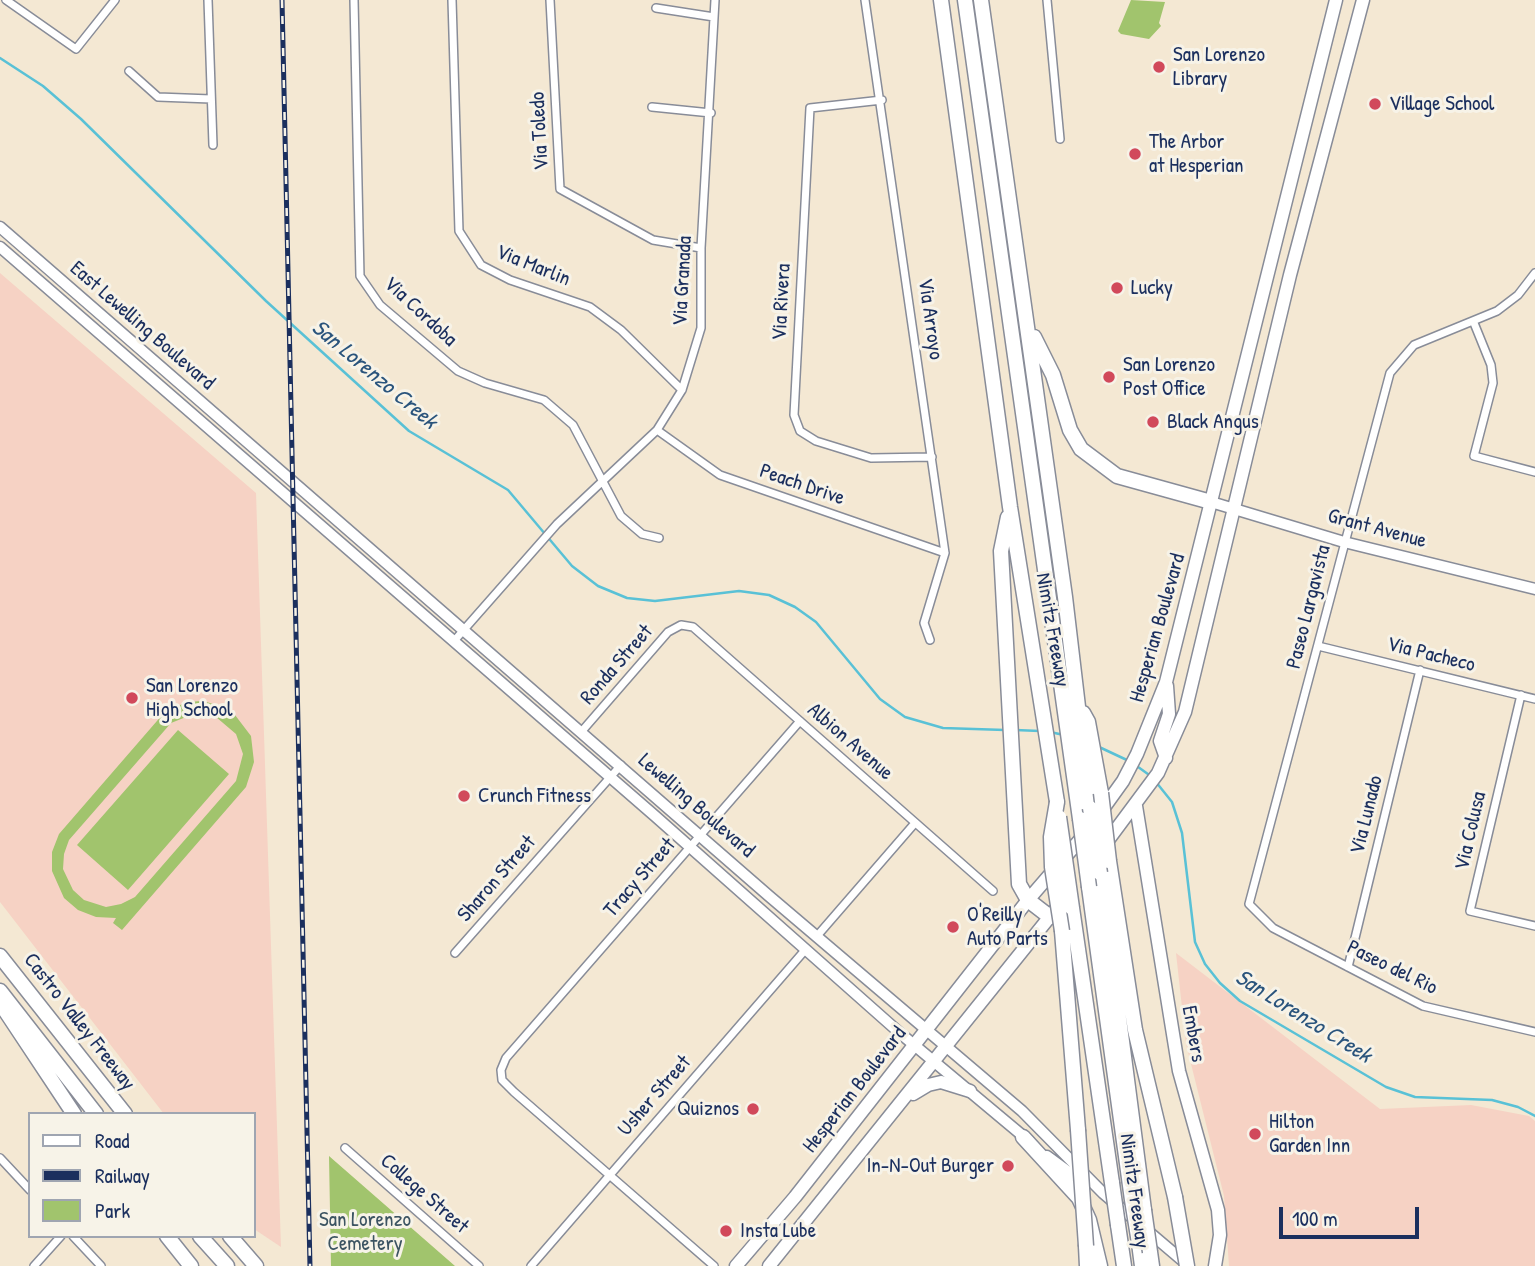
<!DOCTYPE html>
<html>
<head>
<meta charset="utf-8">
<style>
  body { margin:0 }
  #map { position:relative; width:1535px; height:1266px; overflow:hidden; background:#f4e8d3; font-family:"Patrick Hand",sans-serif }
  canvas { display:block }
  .legend { position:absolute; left:28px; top:1112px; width:228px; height:126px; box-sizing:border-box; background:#f7f3e8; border:2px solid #9fa5b1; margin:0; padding:9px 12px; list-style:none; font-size:21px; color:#1b2f5e }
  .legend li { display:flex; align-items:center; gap:14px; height:35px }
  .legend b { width:35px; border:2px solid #9fa5b1 }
  .scale { position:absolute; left:1279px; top:1207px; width:140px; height:32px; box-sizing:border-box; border:4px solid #1b2f5e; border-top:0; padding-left:9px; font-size:21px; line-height:24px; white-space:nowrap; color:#1b2f5e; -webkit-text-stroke:5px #f7f3e8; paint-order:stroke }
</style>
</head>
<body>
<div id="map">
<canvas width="1535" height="1266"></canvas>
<ul class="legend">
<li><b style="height:9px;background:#fff"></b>Road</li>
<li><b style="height:9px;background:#1b2f5e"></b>Railway</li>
<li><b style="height:19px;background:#a1c46d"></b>Park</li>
</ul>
<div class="scale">100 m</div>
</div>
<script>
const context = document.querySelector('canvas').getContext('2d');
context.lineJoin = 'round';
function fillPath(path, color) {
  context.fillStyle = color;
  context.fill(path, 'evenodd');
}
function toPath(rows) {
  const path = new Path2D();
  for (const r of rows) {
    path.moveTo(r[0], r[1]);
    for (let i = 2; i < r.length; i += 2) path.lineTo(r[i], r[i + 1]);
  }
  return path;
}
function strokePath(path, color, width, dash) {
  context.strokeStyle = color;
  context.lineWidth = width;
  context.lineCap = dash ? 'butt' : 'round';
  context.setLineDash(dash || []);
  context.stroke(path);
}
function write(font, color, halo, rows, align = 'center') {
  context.font = font + ' "Patrick Hand",sans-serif';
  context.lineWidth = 6;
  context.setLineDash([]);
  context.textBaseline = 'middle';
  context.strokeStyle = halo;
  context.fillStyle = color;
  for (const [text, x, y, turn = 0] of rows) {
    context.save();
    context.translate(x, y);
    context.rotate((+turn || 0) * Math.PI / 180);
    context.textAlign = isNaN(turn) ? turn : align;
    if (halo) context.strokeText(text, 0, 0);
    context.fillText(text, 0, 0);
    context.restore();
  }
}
const built = toPath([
  [0,273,256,493,281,1247,254,1229,254,1114,164,1114,0,902],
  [1176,953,1380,1109,1471,1105,1529,1116,1535,1121,1535,1266,1229,1266,1224,1196,1186,1044]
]);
const green = toPath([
  [1131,0,1165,2,1159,23,1161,26,1149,39,1121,34,1118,31],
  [203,701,220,706,235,715,251,736,254,762,246,787,122,930,113,923,116,918,96,917,78,910,64,898,52,871,52,852,59,834,163,714,186,702],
  [196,713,216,717,236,734,243,754,236,781,135,897,121,904,106,907,84,900,73,890,63,869,64,854,69,840,171,723],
  [178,730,229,774,128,890,77,845],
  [329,1156,455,1266,331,1266]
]);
const stream = toPath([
  [0,58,43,86,81,119,266,301,409,431,508,490,572,566,598,586,627,598,655,601,739,591,769,595,795,607,816,622,880,699,905,717,943,728,1005,730],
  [1015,730,1040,731],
  [1050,732,1064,735],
  [1097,746,1129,761],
  [1134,764,1152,777],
  [1156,782,1172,802,1182,833,1195,942,1205,964,1220,983,1240,1001,1386,1087,1415,1097,1492,1100,1518,1107,1535,1116]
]);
const minor = toPath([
  [6,0,76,49,115,0],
  [208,0,213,145],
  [354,0,360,276,380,305,458,371,485,383,544,400,573,425,621,516,642,534,659,538],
  [452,0,459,231,481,265,510,280,590,307,621,330,682,390],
  [550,0,560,189,653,240,701,248],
  [865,0,945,553,924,623,930,640],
  [1047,0,1060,139],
  [656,8,714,17],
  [129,71,158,97,211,99],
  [882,100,810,108,794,415,800,431,816,441,871,458,932,457],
  [652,107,711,113],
  [1535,273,1518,295,1497,311,1414,345,1390,373,1249,904,1273,928,1423,1006,1535,1032],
  [1474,323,1491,365,1493,383,1474,456,1535,472],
  [657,430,720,475,945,553],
  [454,641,557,524,657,430,682,390,701,328,701,248,715,0],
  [1318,646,1535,699],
  [1521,695,1470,911,1535,926],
  [582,731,668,632,681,625,693,627,993,891],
  [817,936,915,823],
  [455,953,621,765],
  [1348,967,1420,670],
  [345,1148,479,1266],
  [0,1158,30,1190],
  [73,1236,101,1266],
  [34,1266,61,1236],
  [531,1266,806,949],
  [714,1266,514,1092,502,1080,501,1070,506,1058,800,721]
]);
const secondary = toPath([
  [0,227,769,896,1022,1111,1103,1193,1189,1266],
  [0,247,655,816,901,1034,1029,1141],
  [1211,502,1344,542,1535,589],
  [1047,1156,1085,1184]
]);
const primary = toPath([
  [1166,758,1160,741,1169,714,1167,686],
  [1136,806,1179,1071,1218,1210,1220,1235,1215,1266],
  [1100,813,1123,781,1137,754,1166,682,1336,0],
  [1103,847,1158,773,1185,712,1290,275,1363,0],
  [913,1094,928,1085,941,1082,970,1091],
  [736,1266,795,1197,1028,900,1085,834],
  [769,1266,1056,909]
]);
const motorway = toPath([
  [941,0,1010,507,1057,802],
  [965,0,1080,819],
  [981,0,1065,597,1090,808],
  [1034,337,1053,375,1070,430,1081,449,1117,476,1211,502],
  [1008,517,1001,551,1019,884,1028,900,1050,917],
  [1083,713,1088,722,1101,793],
  [1109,861,1135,1030,1175,1197],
  [1100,873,1144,1210],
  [1089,887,1132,1200],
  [1072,908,1112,1183],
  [1062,931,1078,1130],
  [0,956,125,1114],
  [0,991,96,1114],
  [1,1004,74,1114],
  [1023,1137,1079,1198,1089,1220,1100,1266],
  [1118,1225,1124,1266],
  [167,1236,191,1266],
  [200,1236,227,1266],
  [230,1236,256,1266],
  [1139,1243,1142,1266],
  [1086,1246,1087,1266],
  [1150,1252,1152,1266]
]);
const rail = toPath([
  [282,0,310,1266]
]);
const motorwayBridge = toPath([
  [1101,793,1109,861],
  [1057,802,1051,837,1052,867,1062,931],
  [1090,808,1100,873],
  [1059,817,1072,908],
  [1080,819,1089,887],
  [1078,1130,1086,1246],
  [1112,1183,1118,1225],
  [1175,1197,1187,1266],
  [1132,1200,1139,1243],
  [1144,1210,1150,1252]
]);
const markers = [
  [1159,67,7,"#d1495b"],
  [1375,104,7,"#d1495b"],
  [1135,154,7,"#d1495b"],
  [1117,288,7,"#d1495b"],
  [1109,377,7,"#d1495b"],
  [1153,422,7,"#d1495b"],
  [132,698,7,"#d1495b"],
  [464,796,7,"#d1495b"],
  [953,927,7,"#d1495b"],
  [753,1109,7,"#d1495b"],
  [1255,1134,7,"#d1495b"],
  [1008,1166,7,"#d1495b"],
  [726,1231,7,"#d1495b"]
];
const poiNames = [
  ["San Lorenzo",1173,55],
  ["Library",1173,79],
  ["Village School",1389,104],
  ["The Arbor",1149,142],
  ["at Hesperian",1149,166],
  ["Lucky",1131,288],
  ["San Lorenzo",1123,365],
  ["Post Office",1123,389],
  ["Black Angus",1167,422],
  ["San Lorenzo",146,686],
  ["High School",146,710],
  ["Crunch Fitness",478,796],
  ["O'Reilly",967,915],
  ["Auto Parts",967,939],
  ["Quiznos",739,1109,"right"],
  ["Hilton",1269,1122],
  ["Garden Inn",1269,1146],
  ["In-N-Out Burger",994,1166,"right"],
  ["Insta Lube",740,1231]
];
const streetNames = [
  ["Via Toledo",540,131,-93],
  ["Via Marlin",533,266,22],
  ["Via Granada",683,281,-87],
  ["Via Rivera",782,302,-87],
  ["Via Cordoba",420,312,43],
  ["Via Arroyo",930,319,82],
  ["East Lewelling Boulevard",142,326,41],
  ["Peach Drive",802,485,19],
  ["Grant Avenue",1377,529,15],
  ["Paseo Largavista",1309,607,-76],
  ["Hesperian Boulevard",1158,628,-74],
  ["Nimitz Freeway",1052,630,80],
  ["Via Pacheco",1431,655,14],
  ["Ronda Street",617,665,-49],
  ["Albion Avenue",850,742,41],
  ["Lewelling Boulevard",696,806,41],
  ["Via Lunado",1367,815,-76],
  ["Via Colusa",1471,831,-77],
  ["Tracy Street",640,878,-49],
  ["Sharon Street",497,879,-49],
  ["Paseo del Rio",1392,968,26],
  ["Castro Valley Freeway",79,1022,52],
  ["Embers",1193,1034,80],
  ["Hesperian Boulevard",855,1090,-52],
  ["Usher Street",655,1096,-49],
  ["Nimitz Freeway",1134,1191,82],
  ["College Street",424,1194,41]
];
const parkNames = [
  ["San Lorenzo",365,1220],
  ["Cemetery",365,1244]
];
const waterNames = [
  ["San Lorenzo Creek",374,375,40],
  ["San Lorenzo Creek",1303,1017,32]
];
fillPath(built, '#f6d2c4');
fillPath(green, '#a1c46d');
strokePath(stream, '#59c1d6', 2.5);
strokePath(minor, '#888c98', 10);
strokePath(secondary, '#888c98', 13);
strokePath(primary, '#888c98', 15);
strokePath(motorway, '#888c98', 17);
strokePath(minor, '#fff', 7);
strokePath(secondary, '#fff', 10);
strokePath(primary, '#fff', 12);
strokePath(motorway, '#fff', 14);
strokePath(rail, '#1b2f5e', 5);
strokePath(rail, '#f7f3e8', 2.5, [8]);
strokePath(motorwayBridge, '#888c98', 17, []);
strokePath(motorwayBridge, '#fff', 14);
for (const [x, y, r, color] of markers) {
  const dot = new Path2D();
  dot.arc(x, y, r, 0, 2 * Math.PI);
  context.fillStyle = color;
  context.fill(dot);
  strokePath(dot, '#f7f3e8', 2.5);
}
write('21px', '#1b2f5e', '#f7f3e8', poiNames, 'left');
write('21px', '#1b2f5e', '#f7f3e8', streetNames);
write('21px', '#3c5462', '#f7f3e8', parkNames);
write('italic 23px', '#2a547c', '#f7f3e8', waterNames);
</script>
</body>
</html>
